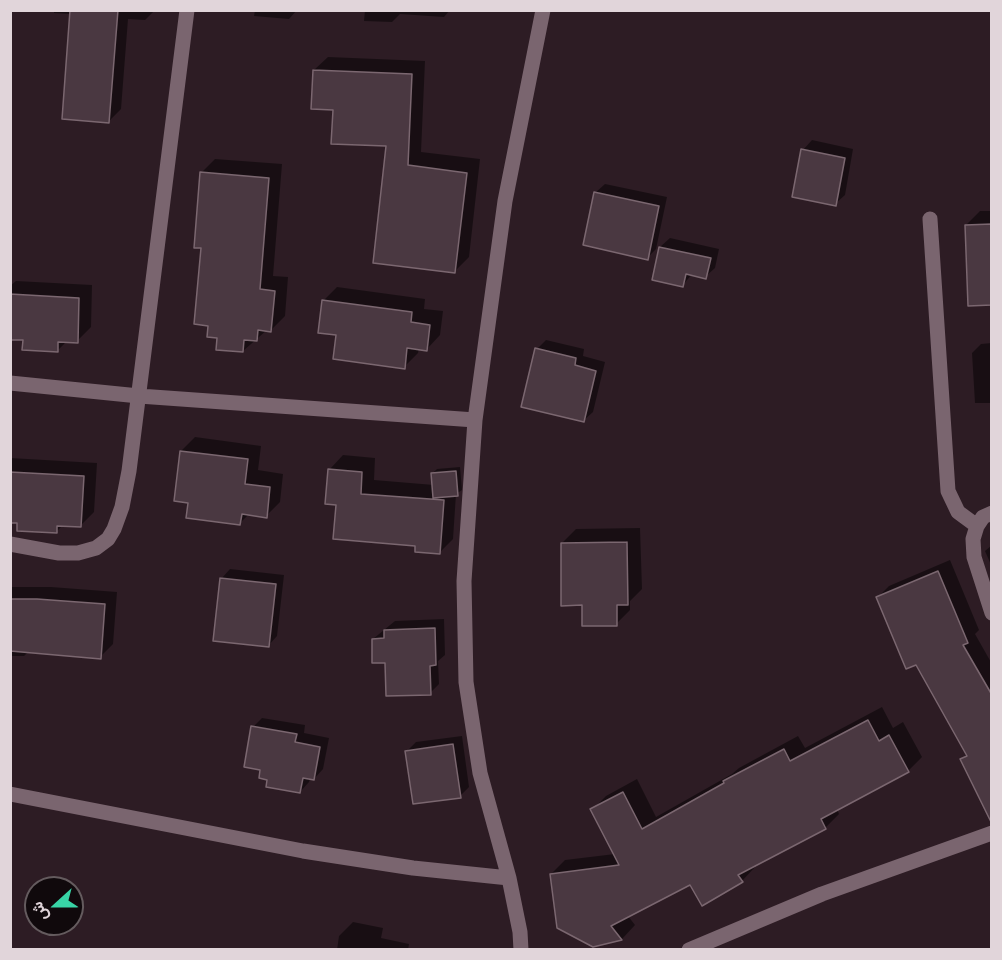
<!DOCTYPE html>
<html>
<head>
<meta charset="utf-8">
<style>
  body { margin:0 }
  #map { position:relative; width:1002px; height:960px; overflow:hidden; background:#2d1c24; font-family:"Archivo Narrow",Vazirmatn,sans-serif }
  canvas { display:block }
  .frame { position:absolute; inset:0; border:12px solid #e1d5da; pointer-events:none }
  .north { position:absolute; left:24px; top:876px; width:60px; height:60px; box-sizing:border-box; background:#10090c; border:2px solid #645b5e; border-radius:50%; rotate:249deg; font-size:16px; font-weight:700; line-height:24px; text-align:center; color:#e1d5da }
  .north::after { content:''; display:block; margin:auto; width:21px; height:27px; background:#38d4a6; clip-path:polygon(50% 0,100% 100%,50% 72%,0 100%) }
</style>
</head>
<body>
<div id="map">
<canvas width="1002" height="960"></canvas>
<div class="frame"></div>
<div class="north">ش</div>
</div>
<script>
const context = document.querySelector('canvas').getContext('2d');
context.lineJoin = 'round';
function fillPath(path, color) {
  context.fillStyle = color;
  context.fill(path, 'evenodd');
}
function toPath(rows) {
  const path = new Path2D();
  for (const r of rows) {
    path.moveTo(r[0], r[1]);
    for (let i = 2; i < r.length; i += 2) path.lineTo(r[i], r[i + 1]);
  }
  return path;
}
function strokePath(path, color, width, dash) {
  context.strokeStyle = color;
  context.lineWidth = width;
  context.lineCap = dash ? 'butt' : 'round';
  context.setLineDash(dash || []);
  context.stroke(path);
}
const shadow = toPath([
  [54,10,155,10,145,20,128,19,121,109,108,122,72,14,54,13],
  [255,10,297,10,289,19,254,16],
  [365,10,450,10,444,17,400,14,392,22,364,21],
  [328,57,425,61,421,152,480,159,469,257,455,271,388,145,314,70],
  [812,140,853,149,845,195,835,204,803,150],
  [215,159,282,164,273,276,288,277,285,316,271,330,267,330,243,351,219,336,209,324,203,247,201,173],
  [605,184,667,197,656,249,647,258,595,193],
  [980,211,992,211,992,303,966,225],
  [670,238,719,249,715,268,705,277,692,274,683,285,660,247],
  [16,281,92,285,91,327,77,341,67,341,58,350,25,339,10,338,10,286],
  [337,287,425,299,424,309,443,311,440,335,427,349,419,348,418,353,404,367,338,334,323,301],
  [546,340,584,349,583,356,605,362,593,412,583,421,537,349],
  [992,343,992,403,975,403,972,353,981,344],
  [195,437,261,446,258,470,283,474,280,502,266,516,249,514,240,523,190,502,181,451],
  [343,455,375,458,374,480,434,485,433,473,437,469,460,467,462,490,456,494,453,539,439,553,417,545,338,504,330,469],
  [10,458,97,463,94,512,80,526,63,525,56,532,10,521],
  [640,528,642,589,630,601,630,610,616,624,583,604,562,543,576,529],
  [992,545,992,567,985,551],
  [950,560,979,630,975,634,992,664,992,788,961,760,967,754,878,597,889,586],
  [230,569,284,575,277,636,268,646,221,579],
  [10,587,51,587,117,592,113,644,100,657,29,651,24,656,10,656],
  [444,619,445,655,438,661,439,684,430,693,386,661,373,639,395,621],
  [882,707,893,728,903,722,922,757,908,771,837,809,839,814,825,828,754,865,755,867,742,881,691,883,628,916,635,925,622,939,593,946,551,874,565,860,615,854,592,810,606,796,637,779,656,817,732,774,739,768,798,736,805,748],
  [262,718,305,725,304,733,329,738,323,769,314,779,310,778,309,782,300,792,269,779,262,769,253,727],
  [462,736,469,787,460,796,407,751,416,742],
  [353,922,383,928,381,938,409,944,408,950,337,950,339,936]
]);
const building = toPath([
  [70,10,118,10,109,123,62,119,70,10],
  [313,70,412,74,408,165,467,173,455,273,373,263,386,146,331,144,333,110,311,109,313,70],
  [801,149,845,158,836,206,792,197,801,149],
  [200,172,269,178,260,289,275,291,271,332,258,330,257,341,244,340,243,352,216,350,217,338,207,337,208,326,194,324,201,248,194,248,200,172],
  [594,192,659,206,648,260,583,245,594,192],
  [992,224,992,305,968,306,965,225,992,224],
  [659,247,711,258,706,279,686,274,683,287,652,280,659,247],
  [10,294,79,298,78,343,58,342,58,352,22,350,23,340,10,340,10,294],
  [322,300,412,312,411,322,430,325,427,351,407,348,405,369,333,359,336,335,318,333,322,300],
  [535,348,576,358,575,365,596,371,584,422,521,407,535,348],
  [180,451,248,459,245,484,270,487,267,518,242,514,240,525,186,518,188,503,174,501,180,451],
  [328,469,362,472,361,494,444,500,440,554,415,552,415,546,333,539,336,505,325,504,328,469],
  [456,471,458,496,433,498,431,473,456,471],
  [10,472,84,476,81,527,57,526,57,533,17,531,17,523,10,523,10,472],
  [627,542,628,605,617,605,617,626,582,626,582,605,561,606,561,543,627,542],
  [938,571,968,643,963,645,992,695,992,824,960,759,967,756,916,665,906,669,876,597,938,571],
  [220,578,276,584,269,647,213,641,220,578],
  [10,599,37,599,105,604,101,659,10,651,10,599],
  [435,628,436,665,430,666,431,695,386,696,385,663,372,663,372,639,384,638,384,630,435,628],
  [868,720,879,741,889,735,909,772,821,819,826,829,738,875,743,882,702,906,690,885,611,926,622,940,593,947,557,928,550,874,619,865,590,809,623,792,642,829,724,783,723,781,784,749,790,761,868,720],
  [251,726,297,734,295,742,320,747,314,780,303,778,300,793,266,787,267,780,259,778,260,770,244,767,251,726],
  [453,744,461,798,413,804,405,751,453,744]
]);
const street = toPath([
  [930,219,948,491,958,512,977,526],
  [10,383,139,396,475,420],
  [992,513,983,517,977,526,973,539,974,557,992,613],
  [10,544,59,553,78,553,96,548,108,539,114,529,122,507,129,471,187,10],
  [10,794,303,851,413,868,509,878],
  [521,950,520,932,509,878,480,773,466,682,464,581,475,420,505,201,543,10],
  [689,950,822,894,992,833]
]);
fillPath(shadow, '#0007');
fillPath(building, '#4a3841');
strokePath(building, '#7b6770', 1.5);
strokePath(street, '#7a656f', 15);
</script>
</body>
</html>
